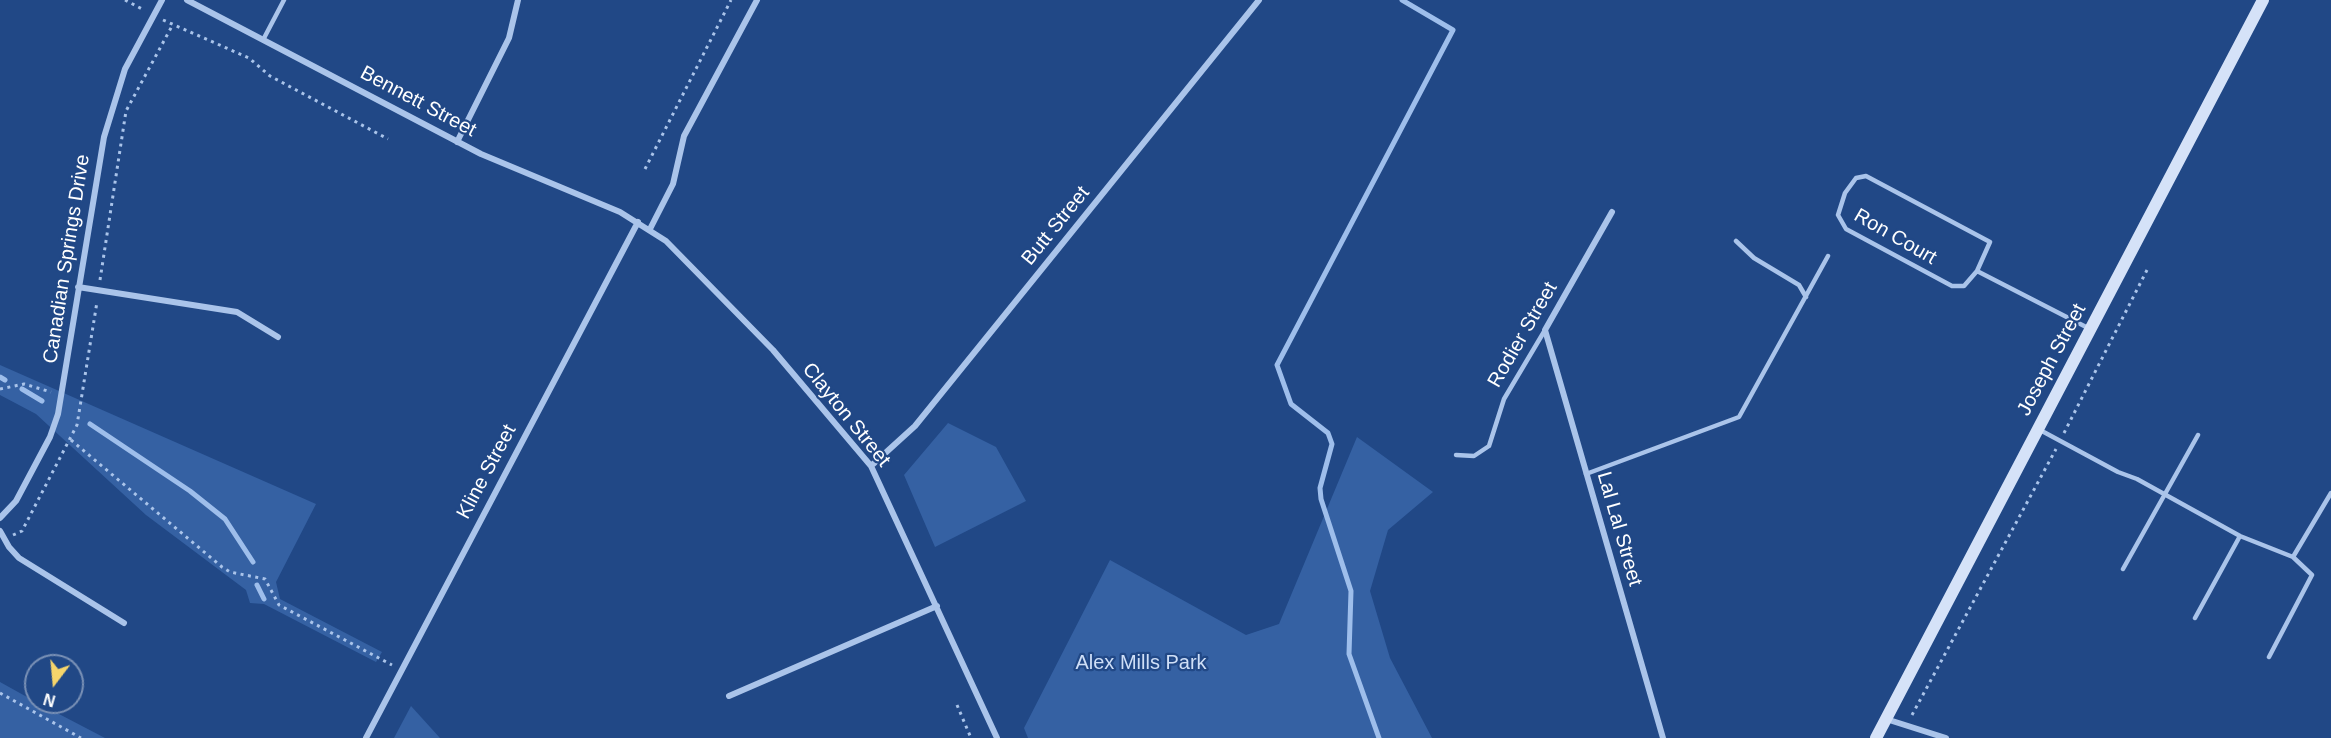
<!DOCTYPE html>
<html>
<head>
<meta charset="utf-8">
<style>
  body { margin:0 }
  #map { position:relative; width:2331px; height:738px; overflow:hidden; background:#214886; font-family:Helvetica,sans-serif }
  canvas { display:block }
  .north { position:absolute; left:24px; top:654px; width:60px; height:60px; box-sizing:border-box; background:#214886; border:2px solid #7a91b6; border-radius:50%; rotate:196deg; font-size:16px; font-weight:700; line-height:24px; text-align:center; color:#fff }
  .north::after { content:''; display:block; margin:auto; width:21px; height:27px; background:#f6d56b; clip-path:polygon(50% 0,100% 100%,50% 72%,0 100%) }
</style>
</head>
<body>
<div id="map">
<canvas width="2331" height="738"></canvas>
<div class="north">N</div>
</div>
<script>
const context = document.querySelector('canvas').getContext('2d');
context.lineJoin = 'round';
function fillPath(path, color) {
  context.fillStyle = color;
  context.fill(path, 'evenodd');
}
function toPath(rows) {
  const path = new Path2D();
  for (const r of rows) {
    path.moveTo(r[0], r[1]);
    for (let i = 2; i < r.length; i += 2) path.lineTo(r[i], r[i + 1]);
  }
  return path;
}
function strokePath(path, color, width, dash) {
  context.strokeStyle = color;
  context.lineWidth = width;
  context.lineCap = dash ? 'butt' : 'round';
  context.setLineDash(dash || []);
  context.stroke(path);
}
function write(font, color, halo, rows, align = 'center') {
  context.font = font + ' Helvetica,sans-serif';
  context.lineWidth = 4.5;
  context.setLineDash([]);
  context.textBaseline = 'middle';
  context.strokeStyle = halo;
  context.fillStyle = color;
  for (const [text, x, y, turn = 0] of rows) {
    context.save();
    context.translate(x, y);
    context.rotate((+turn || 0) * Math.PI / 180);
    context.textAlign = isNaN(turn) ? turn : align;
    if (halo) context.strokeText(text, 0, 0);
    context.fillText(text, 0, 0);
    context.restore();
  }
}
const green = toPath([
  [0,365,316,504,276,582,280,599,382,652,376,662,264,604,250,603,246,590,146,515,36,414,0,395],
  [948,423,996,447,1026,501,935,547,904,475],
  [1357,437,1433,492,1388,530,1370,591,1390,658,1432,738,1028,738,1024,728,1110,560,1246,635,1279,624],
  [0,682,36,702,105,738,0,738],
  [411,706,440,738,394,738]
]);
const stream = toPath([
  [0,377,5,380],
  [22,389,42,401],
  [90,424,190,491,225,519,253,562],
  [257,585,264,599],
  [1379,738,1349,654,1351,591,1321,499,1320,488,1332,444,1328,433,1291,404,1277,365,1453,30,1402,0]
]);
const path = toPath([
  [125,0,144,10],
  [163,20,249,58,270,76,388,139],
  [645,169,731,0],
  [100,280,126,111,172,26],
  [0,389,24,384,51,392],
  [2064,433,2147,270],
  [71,440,222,567,230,572,265,579,279,605,392,665],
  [13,535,22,531,77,425,97,302],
  [0,693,81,738],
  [957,705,971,738],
  [1912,715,2056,449]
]);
const lane = toPath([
  [263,40,284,0],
  [1736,241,1754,258,1799,285,1806,297],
  [1977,271,1964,286,1952,286,1846,229,1838,215,1845,193,1856,178,1866,176,1990,242,1977,271,2090,329],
  [2040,430,2118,472,2137,479,2240,536,2293,557,2312,575,2269,657],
  [1456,455,1474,456,1489,446,1504,399,1545,330],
  [1586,474,1739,417,1828,256],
  [2293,557,2331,493],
  [2123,569,2198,435],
  [2195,618,2240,536]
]);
const street = toPath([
  [187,0,481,154,620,212,666,241,773,350,871,466,997,738],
  [457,142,509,38,518,0],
  [1612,212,1545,330,1663,738],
  [650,229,673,184,684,136,757,0],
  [78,287,237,312,278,337],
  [871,466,915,426,1259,0],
  [0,518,16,501,50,437,58,414,104,137,125,69,162,0],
  [0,531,9,547,19,558,124,623],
  [729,696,937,606],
  [1886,719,1946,738],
  [366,738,638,222]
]);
const secondary = toPath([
  [1876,738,2263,0]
]);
const streetNames = [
  ["Bennett Street",418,102,28],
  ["Butt Street",1056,226,-51],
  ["Ron Court",1895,237,30],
  ["Canadian Springs Drive",67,259,-81],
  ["Rodier Street",1523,335,-60],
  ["Joseph Street",2052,360,-62],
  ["Clayton Street",846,415,51],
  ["Kline Street",487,472,-62],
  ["Lal Lal Street",1619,529,74]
];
const parkNames = [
  ["Alex Mills Park",1141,663]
];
fillPath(green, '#3561a3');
strokePath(stream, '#9ebeeb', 5);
strokePath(path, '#aac4ea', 3, [3, 4.5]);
strokePath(lane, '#aac4ea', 4.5);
strokePath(street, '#aac4ea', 6);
strokePath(secondary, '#d5e2f8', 12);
write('20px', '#fff', '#214886', streetNames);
write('20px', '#cfdff7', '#214886', parkNames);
</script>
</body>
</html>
